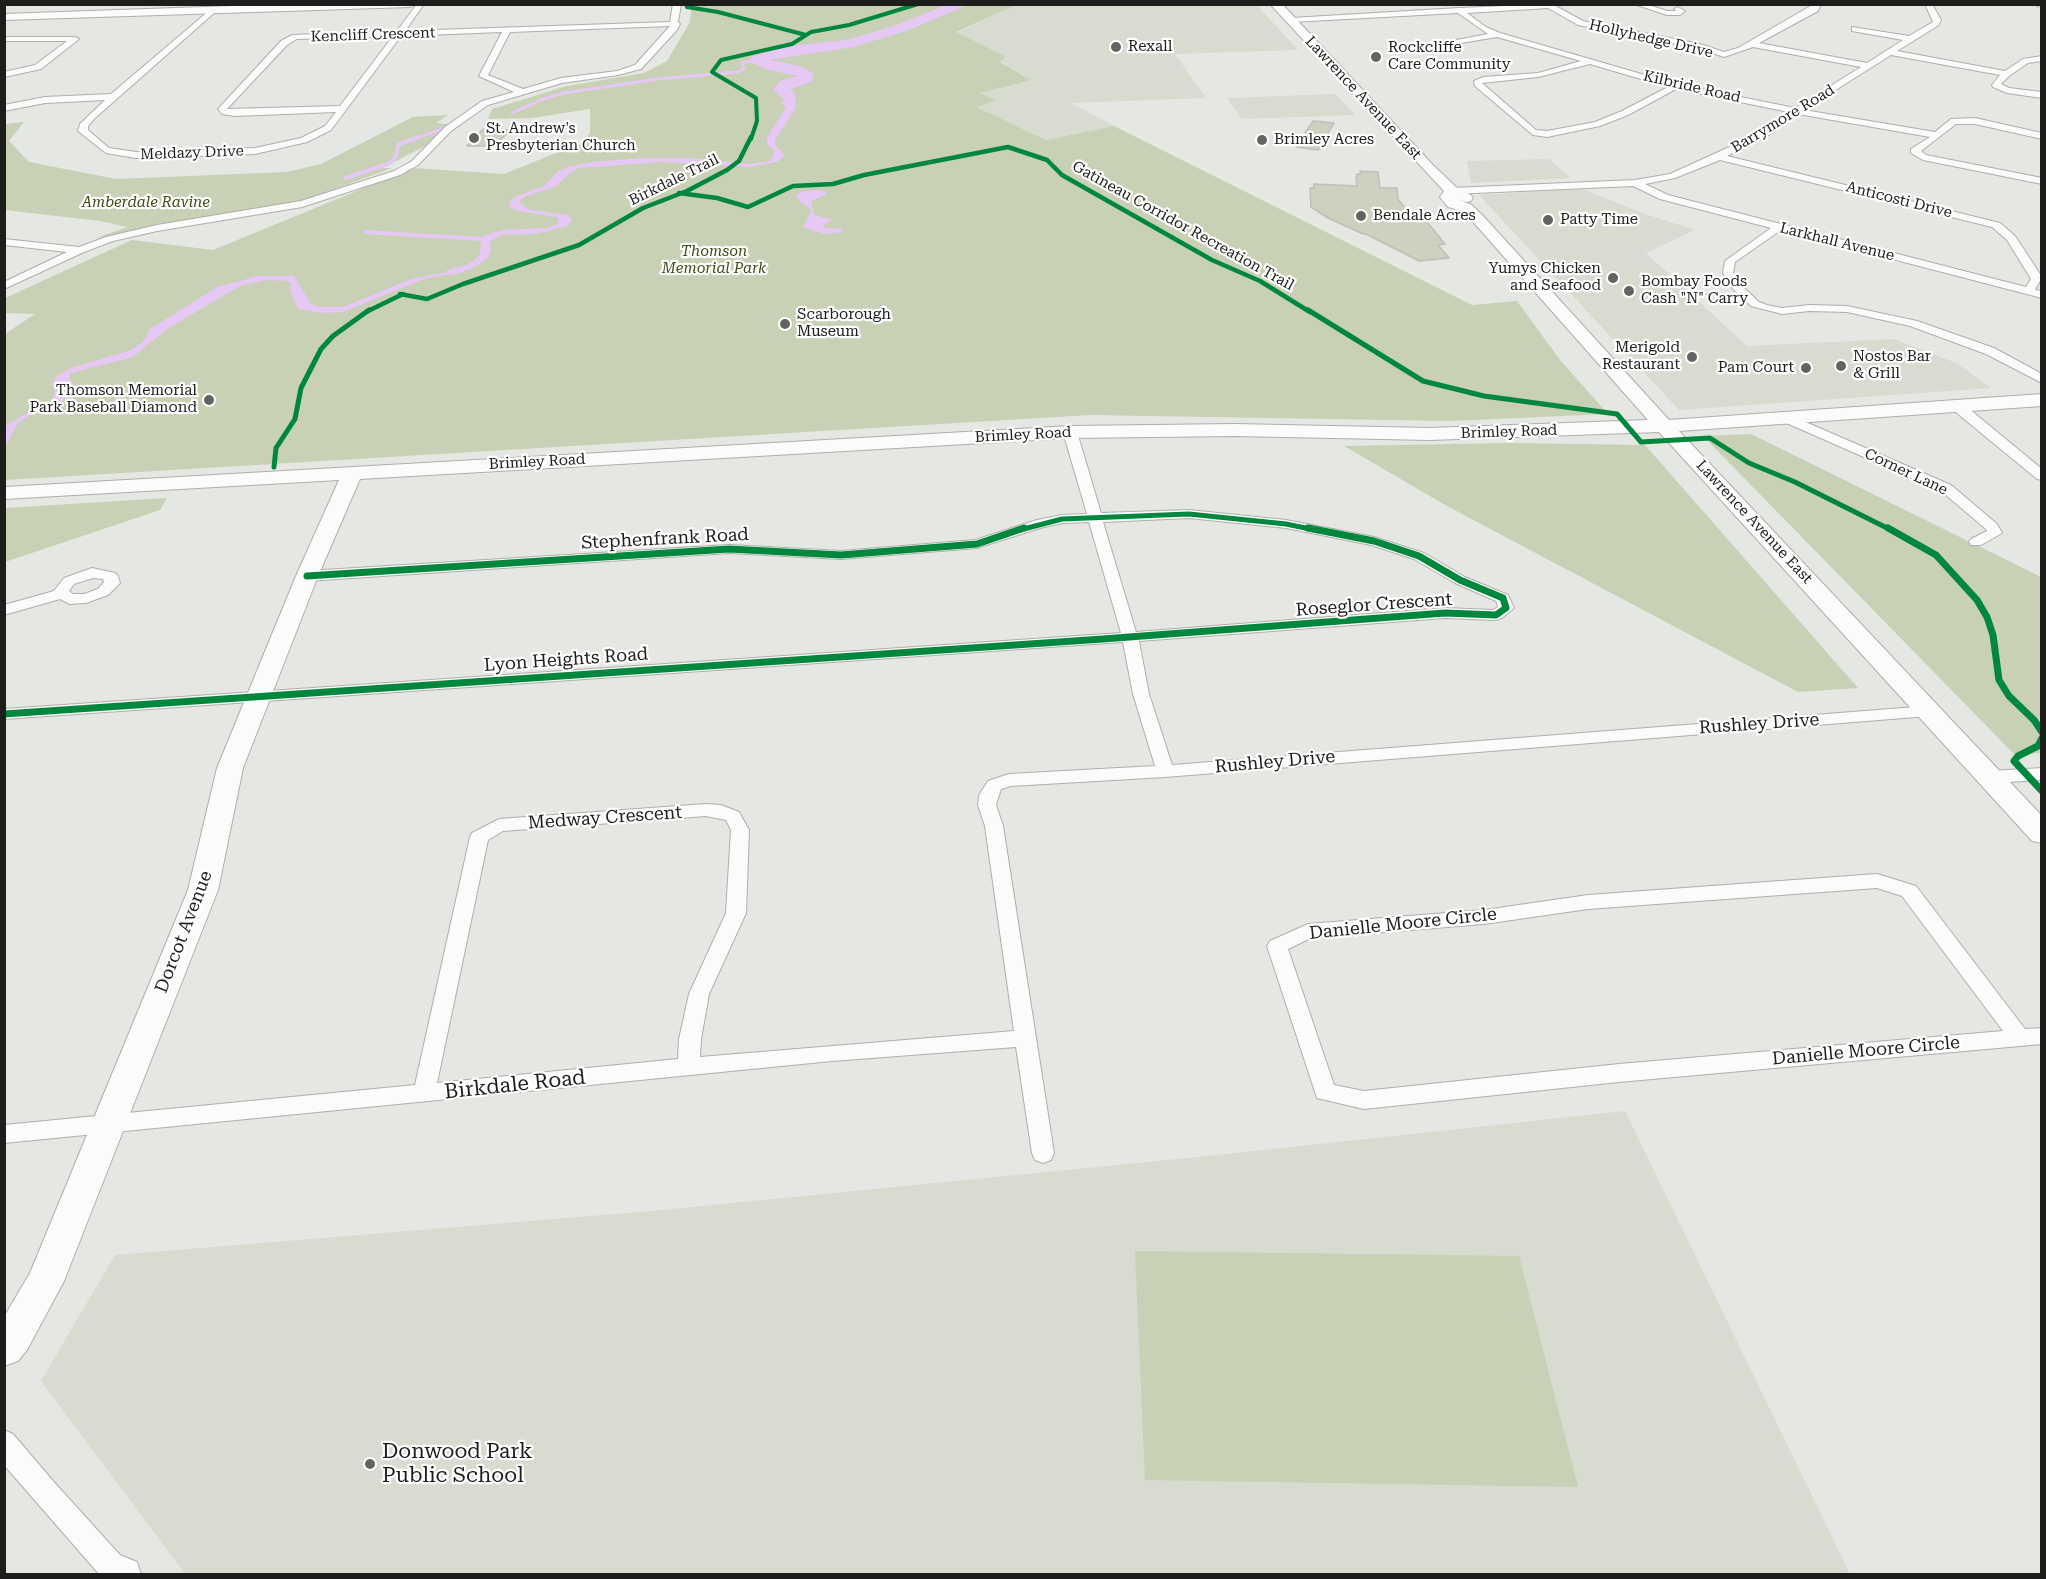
<!DOCTYPE html>
<html>
<head>
<meta charset="utf-8">
<style>
  body { margin:0 }
  #map { position:relative; width:2046px; height:1579px; overflow:hidden; background:#e5e7e2; font-family:"Roboto Serif",serif }
  canvas { display:block }
  .frame { position:absolute; inset:0; border:6px solid #1d1e1b; pointer-events:none }
</style>
</head>
<body>
<div id="map">
<canvas width="2046" height="1579"></canvas>
<div class="frame"></div>
</div>
<script>
const context = document.querySelector('canvas').getContext('2d');
context.lineJoin = 'round';
function fillPath(path, color) {
  context.fillStyle = color;
  context.fill(path, 'evenodd');
}
function toPath(rows) {
  const path = new Path2D();
  for (const r of rows) {
    path.moveTo(r[0], r[1]);
    for (let i = 2; i < r.length; i += 2) path.lineTo(r[i], r[i + 1]);
  }
  return path;
}
function strokePath(path, color, width, dash) {
  context.strokeStyle = color;
  context.lineWidth = width;
  context.lineCap = dash ? 'butt' : 'round';
  context.setLineDash(dash || []);
  context.stroke(path);
}
function write(font, color, halo, rows, align = 'center') {
  context.font = font + ' "Roboto Serif",serif';
  context.lineWidth = 4.5;
  context.setLineDash([]);
  context.textBaseline = 'middle';
  context.strokeStyle = halo;
  context.fillStyle = color;
  for (const [text, x, y, turn = 0] of rows) {
    context.save();
    context.translate(x, y);
    context.rotate((+turn || 0) * Math.PI / 180);
    context.textAlign = isNaN(turn) ? turn : align;
    if (halo) context.strokeText(text, 0, 0);
    context.fillText(text, 0, 0);
    context.restore();
  }
}
const built = toPath([
  [1256,4,1298,50,1175,54,1206,98,1071,103,1114,126,1046,140,976,106,995,100,979,93,1030,79,1000,61,1004,56,956,33,1016,5],
  [1336,94,1355,115,1242,119,1227,98],
  [1549,159,1571,178,1471,183,1467,161],
  [1582,189,1645,214,1695,230,1646,253,1747,346,1894,339,1956,363,1991,388,1679,410,1479,195],
  [1625,1111,1850,1574,185,1574,41,1381,115,1255,652,1211,1208,1156]
]);
const green = toPath([
  [692,4,1016,5,956,32,1005,56,1000,62,1031,80,980,93,996,100,977,107,1046,140,1114,126,1472,305,1517,301,1560,360,1608,414,1450,421,1090,415,5,480,5,334,35,314,5,313,5,298,132,240,213,250,413,168,504,174,581,143,590,133,590,109,531,118,488,119,492,109,567,86,644,73,667,61,690,22],
  [448,115,436,123,448,124,425,146,383,168,392,168,286,207,95,238,128,227,100,221,5,210,5,124,24,122,9,141,29,162,116,179,287,172,321,164,413,117],
  [1751,434,2041,577,2041,753,2015,755,1703,436],
  [1510,443,1645,445,1858,688,1798,692,1447,506,1344,446],
  [167,498,160,510,5,562,5,508],
  [1135,1251,1519,1256,1578,1487,1145,1480]
]);
const water = toPath([
  [784,95,795,95,796,108,775,140,775,145,785,155,777,162,750,167,663,162,579,168,571,172,555,187,524,197,518,203,530,210,567,215,572,219,568,226,535,234,500,235,490,242,491,249,488,258,475,267,461,273,427,278,343,312,323,313,298,309,290,291,291,283,288,281,266,280,240,286,167,329,133,357,71,373,69,379,73,383,73,391,58,406,31,415,18,423,5,447,5,426,23,415,49,404,53,399,55,389,52,384,57,376,71,368,131,350,143,342,150,329,217,287,258,276,294,276,311,304,320,307,343,307,411,279,462,269,480,255,481,239,484,236,502,230,548,228,560,223,561,219,555,217,519,211,511,208,509,202,517,196,544,186,558,171,568,167,593,162,642,158,692,158,747,164,770,161,775,151,768,146,766,139,786,108,782,104],
  [816,190,825,191,827,194,811,201,814,215,833,220,823,225,825,228,843,229,843,232,824,234,803,227,812,210,799,201,796,195,804,191]
]);
const streamFar1 = toPath([
  [512,113,543,99,564,93,658,79,737,72,744,69,742,63,757,60],
  [414,139,448,127]
]);
const stream = toPath([
  [345,178,388,164,395,158,399,144,419,137],
  [517,203,522,207],
  [560,219,560,223],
  [365,232,481,239],
  [448,272,466,267]
]);
const river = toPath([
  [949,4,970,4,909,30,854,47,770,60,800,66,814,74,812,82,790,89,796,95,794,98,782,98,773,89,780,81,798,76,768,70,752,63,749,60,752,57,773,48,847,40,899,24,949,4]
]);
const building = toPath([
  [1313,121,1334,123,1318,150,1296,147,1313,121],
  [483,129,510,130,495,146,467,146,483,129],
  [1360,171,1378,172,1380,188,1397,188,1398,199,1406,209,1427,222,1445,244,1438,245,1449,258,1419,261,1366,234,1363,234,1328,218,1311,207,1310,188,1314,188,1314,184,1357,186,1356,178,1357,174,1361,174,1360,171]
]);
const street = toPath([
  [417,4,424,4,405,31,670,22,673,4,681,4,678,22,680,24,677,30,641,69,618,75,562,83,488,105,451,131,418,165,400,175,302,207,157,231,113,241,84,252,4,289,4,282,67,252,4,245,4,239,79,247,106,237,157,225,301,201,394,171,412,161,445,127,482,101,514,92,479,76,502,32,401,36,331,130,307,142,255,154,136,158,106,153,78,131,80,124,105,100,45,103,4,111,4,105,45,97,111,94,211,9,214,13,94,119,88,126,88,130,109,148,136,152,255,148,301,138,325,126,336,112,235,116,222,114,218,109,281,41,292,35,397,31,417,4],
  [670,26,635,65,617,71,561,78,523,89,488,75,510,32,670,26],
  [393,36,340,106,227,109,287,45,297,39,393,36],
  [1552,4,1583,21,1700,44,1724,52,1738,48,1814,4,1821,4,1818,11,1759,43,1867,63,1903,40,1852,31,1852,27,1909,36,1933,22,1925,4,1932,4,1941,20,1939,25,1897,51,2005,71,2023,59,2042,56,2042,61,2028,63,2009,76,2001,84,2009,88,2042,92,2042,98,2007,93,1993,87,1992,85,2000,75,1891,55,1804,110,1935,132,1951,119,1975,118,2042,133,2042,139,1975,124,1956,124,1921,151,1926,155,2042,178,2042,184,1923,160,1911,153,1911,149,1930,137,1798,114,1766,137,1727,156,2000,223,2015,236,2042,277,2035,290,2042,291,2042,298,1781,230,1735,262,1733,273,1741,285,1759,302,1767,305,1782,308,1809,305,1847,306,1917,321,1994,348,2042,374,2042,383,1986,354,1910,326,1847,312,1809,311,1782,314,1751,306,1733,289,1723,273,1725,261,1771,228,1660,199,1633,186,1452,194,1447,191,1452,188,1635,180,1670,174,1760,133,1789,112,1676,89,1628,115,1600,126,1547,137,1533,135,1475,86,1474,81,1483,77,1538,73,1581,61,1497,37,1437,47,1437,43,1440,43,1488,34,1458,13,1291,22,1287,20,1291,18,1459,8,1552,4],
  [1548,8,1578,25,1698,48,1724,57,1753,47,1861,67,1795,108,1676,84,1500,33,1486,27,1467,13,1548,8],
  [1590,64,1668,87,1622,111,1595,122,1547,131,1536,130,1482,83,1538,77,1590,64],
  [1720,160,1992,227,2007,240,2031,279,2026,287,1668,195,1645,184,1675,178,1720,160],
  [1634,4,1646,4,1667,11,1676,11,1674,9,1678,7,1685,11,1680,15,1667,15,1634,4],
  [2037,4,2042,4,2042,7,2037,6,2037,4],
  [4,37,75,37,79,39,41,69,4,77,4,72,35,65,67,41,4,41,4,37],
  [1957,402,1962,403,2042,469,2042,480,2037,479,1952,409,1951,406,1952,403,1957,402],
  [1787,414,1951,485,1997,524,2002,533,1981,545,1971,545,1969,542,1971,539,1987,531,1986,529,1941,491,1782,421,1781,418,1782,415,1787,414],
  [1070,428,1077,432,1101,513,1189,510,1286,520,1374,537,1424,553,1465,577,1508,595,1514,608,1502,618,1496,620,1445,618,1139,641,1149,694,1172,765,1929,706,1935,707,1937,711,1935,715,1929,716,1165,777,1011,786,1001,789,996,805,1003,826,1054,1153,1051,1160,1043,1163,1035,1160,1032,1153,1016,1047,832,1061,4,1143,4,1125,415,1085,470,837,472,833,499,819,706,804,721,805,739,812,749,830,746,913,709,994,701,1039,700,1057,1014,1031,985,826,978,805,979,795,988,781,1009,774,1155,766,1133,694,1123,642,4,719,4,709,1121,633,1089,522,1062,523,1040,528,977,548,841,559,729,553,307,581,299,576,307,571,729,545,841,551,975,540,1037,520,1062,515,1087,514,1063,432,1070,428],
  [1189,518,1286,528,1371,545,1414,559,1455,583,1496,601,1498,607,1493,610,1445,608,1136,632,1103,522,1189,518],
  [706,816,726,820,731,830,726,913,689,994,679,1039,678,1059,437,1083,488,840,503,831,706,816],
  [92,568,115,573,118,576,120,583,108,595,86,603,70,604,60,599,4,615,4,605,54,591,64,578,92,568],
  [93,578,103,579,104,582,98,589,84,594,73,594,69,591,74,584,93,578],
  [2042,768,2042,780,1991,783,1985,781,1982,777,1985,773,1991,771,2042,768],
  [1877,874,1916,886,2025,1029,2042,1028,2042,1044,1619,1082,1364,1109,1317,1098,1267,946,1270,941,1308,924,1484,910,1588,895,1877,874],
  [1877,888,1902,896,2003,1031,1619,1064,1364,1091,1334,1085,1288,949,1311,938,1484,924,1588,909,1877,888],
  [4,1430,13,1434,53,1481,120,1555,137,1562,141,1574,99,1574,4,1465,4,1430]
]);
const secondary = toPath([
  [290,4,415,4,410,7,4,20,4,14,290,4],
  [1270,4,1282,4,1433,165,1457,188,1471,195,1473,198,1471,201,1466,202,1457,199,1472,205,1485,218,1669,420,2042,394,2042,406,1679,431,2042,816,2042,843,2032,841,1659,432,1430,440,1235,436,1070,438,360,479,318,576,243,768,218,890,64,1281,27,1350,18,1361,4,1366,4,1317,30,1273,188,890,217,768,296,576,339,480,4,499,4,487,1070,426,1235,424,1430,428,1648,420,1475,224,1462,211,1448,207,1440,197,1444,191,1270,4]
]);
const cyclewayFar3 = toPath([
  [686,4,687,7,718,12,806,35],
  [751,139,757,121,756,98,712,72,721,60,792,44,811,32,849,25,918,4]
]);
const cyclewayFar2 = toPath([
  [679,193,717,198,748,207,793,186,833,184,864,175,1008,147,1047,160,1062,175,1212,260,1260,281,1310,312],
  [400,294,427,299,463,284,579,245,643,208,687,191,727,170,739,161,751,137],
  [366,312,403,294]
]);
const cyclewayFar1 = toPath([
  [1308,310,1423,381,1484,396,1617,414,1641,442,1710,438,1749,463,1795,482,1891,530],
  [274,467,276,448,295,419,301,388,321,349,333,336,369,310],
  [1020,530,1062,519,1189,514,1286,524,1315,530]
]);
const cycleway = toPath([
  [1888,528,1936,555,1977,600,1987,617,1993,635,1999,680,2009,696,2034,720,2042,732],
  [307,576,729,549,841,555,977,544,1024,528],
  [4,714,1103,639,1445,613,1496,615,1506,608,1503,598,1460,580,1419,556,1374,541,1308,528],
  [2042,738,2038,746,2018,756,2014,761,2042,791]
]);
const markers = [
  [1116,47,6,"#636461"],
  [1376,57,6,"#636461"],
  [474,138,6,"#636461"],
  [1262,140,6,"#636461"],
  [1361,216,6,"#636461"],
  [1548,220,6,"#636461"],
  [1613,278,6,"#636461"],
  [1629,291,6,"#636461"],
  [785,324,6,"#636461"],
  [1692,357,6,"#636461"],
  [1841,366,6,"#636461"],
  [1806,368,6,"#636461"],
  [209,400,6,"#636461"],
  [370,1464,6,"#636461"]
];
const farStreetnames = [
  ["Kencliff Crescent",373,35,-2],
  ["Hollyhedge Drive",1651,39,13],
  ["Kilbride Road",1692,87,13],
  ["Lawrence Avenue East",1363,98,47],
  ["Barrymore Road",1783,119,-31],
  ["Meldazy Drive",192,153,-2],
  ["Birkdale Trail",674,180,-26],
  ["Anticosti Drive",1899,200,14],
  ["Gatineau Corridor Recreation Trail",1183,226,29],
  ["Larkhall Avenue",1837,242,14],
  ["Brimley Road",1509,432,-2],
  ["Brimley Road",1023,435,-3],
  ["Brimley Road",537,462,-3],
  ["Corner Lane",1906,472,25],
  ["Lawrence Avenue East",1754,522,47]
];
const farPoinames = [
  ["Rexall",1128,47],
  ["Rockcliffe",1388,48],
  ["Care Community",1388,65],
  ["St. Andrew's",486,129],
  ["Presbyterian Church",486,146],
  ["Brimley Acres",1274,140],
  ["Bendale Acres",1373,216],
  ["Patty Time",1560,220],
  ["Yumys Chicken",1601,269,"right"],
  ["and Seafood",1601,286,"right"],
  ["Bombay Foods",1641,282],
  ["Cash \"N\" Carry",1641,299],
  ["Scarborough",797,315],
  ["Museum",797,332],
  ["Merigold",1680,348,"right"],
  ["Restaurant",1680,365,"right"],
  ["Nostos Bar",1853,357],
  ["& Grill",1853,374],
  ["Pam Court",1794,368,"right"],
  ["Thomson Memorial",197,391,"right"],
  ["Park Baseball Diamond",197,408,"right"]
];
const farParknames = [
  ["Amberdale Ravine",146,203],
  ["Thomson",714,252],
  ["Memorial Park",714,269]
];
const streetNames = [
  ["Stephenfrank Road",665,539,-3],
  ["Roseglor Crescent",1374,605,-4],
  ["Lyon Heights Road",566,660,-4],
  ["Rushley Drive",1759,724,-4],
  ["Rushley Drive",1275,762,-5],
  ["Medway Crescent",605,818,-4],
  ["Danielle Moore Circle",1403,924,-6],
  ["Dorcot Avenue",184,932,-69],
  ["Danielle Moore Circle",1866,1051,-5]
];
const nearStreetnames = [
  ["Birkdale Road",515,1085,-6]
];
const nearPoinames = [
  ["Donwood Park",382,1452],
  ["Public School",382,1476]
];
fillPath(built, '#d7dbd0');
fillPath(green, '#c8d0b5');
fillPath(water, '#e6c8f4');
strokePath(streamFar1, '#e6c8f4', 3);
strokePath(stream, '#e6c8f4', 4);
fillPath(river, '#e6c8f4');
fillPath(building, '#cdd2c0');
strokePath(building, '#bebfbc', 1.5);
strokePath(street, '#aeafac', 2);
strokePath(secondary, '#aeafac', 2);
fillPath(street, '#fbfbfb');
fillPath(secondary, '#fbfbfb');
strokePath(cyclewayFar3, '#00873e', 4);
strokePath(cyclewayFar2, '#00873e', 4.5);
strokePath(cyclewayFar1, '#00873e', 5);
strokePath(cycleway, '#00873e', 7);
for (const [x, y, r, color] of markers) {
  const dot = new Path2D();
  dot.arc(x, y, r, 0, 2 * Math.PI);
  context.fillStyle = color;
  context.fill(dot);
  strokePath(dot, '#fff', 2);
}
write('15px', '#1d1e1b', '#fff', farStreetnames);
write('15px', '#1d1e1b', '#fff', farPoinames, 'left');
write('italic 15px', '#404c15', '#fff', farParknames);
write('18px', '#1d1e1b', '#fff', streetNames);
write('21px', '#1d1e1b', '#fff', nearStreetnames);
write('21px', '#1d1e1b', '#fff', nearPoinames, 'left');
</script>
</body>
</html>
